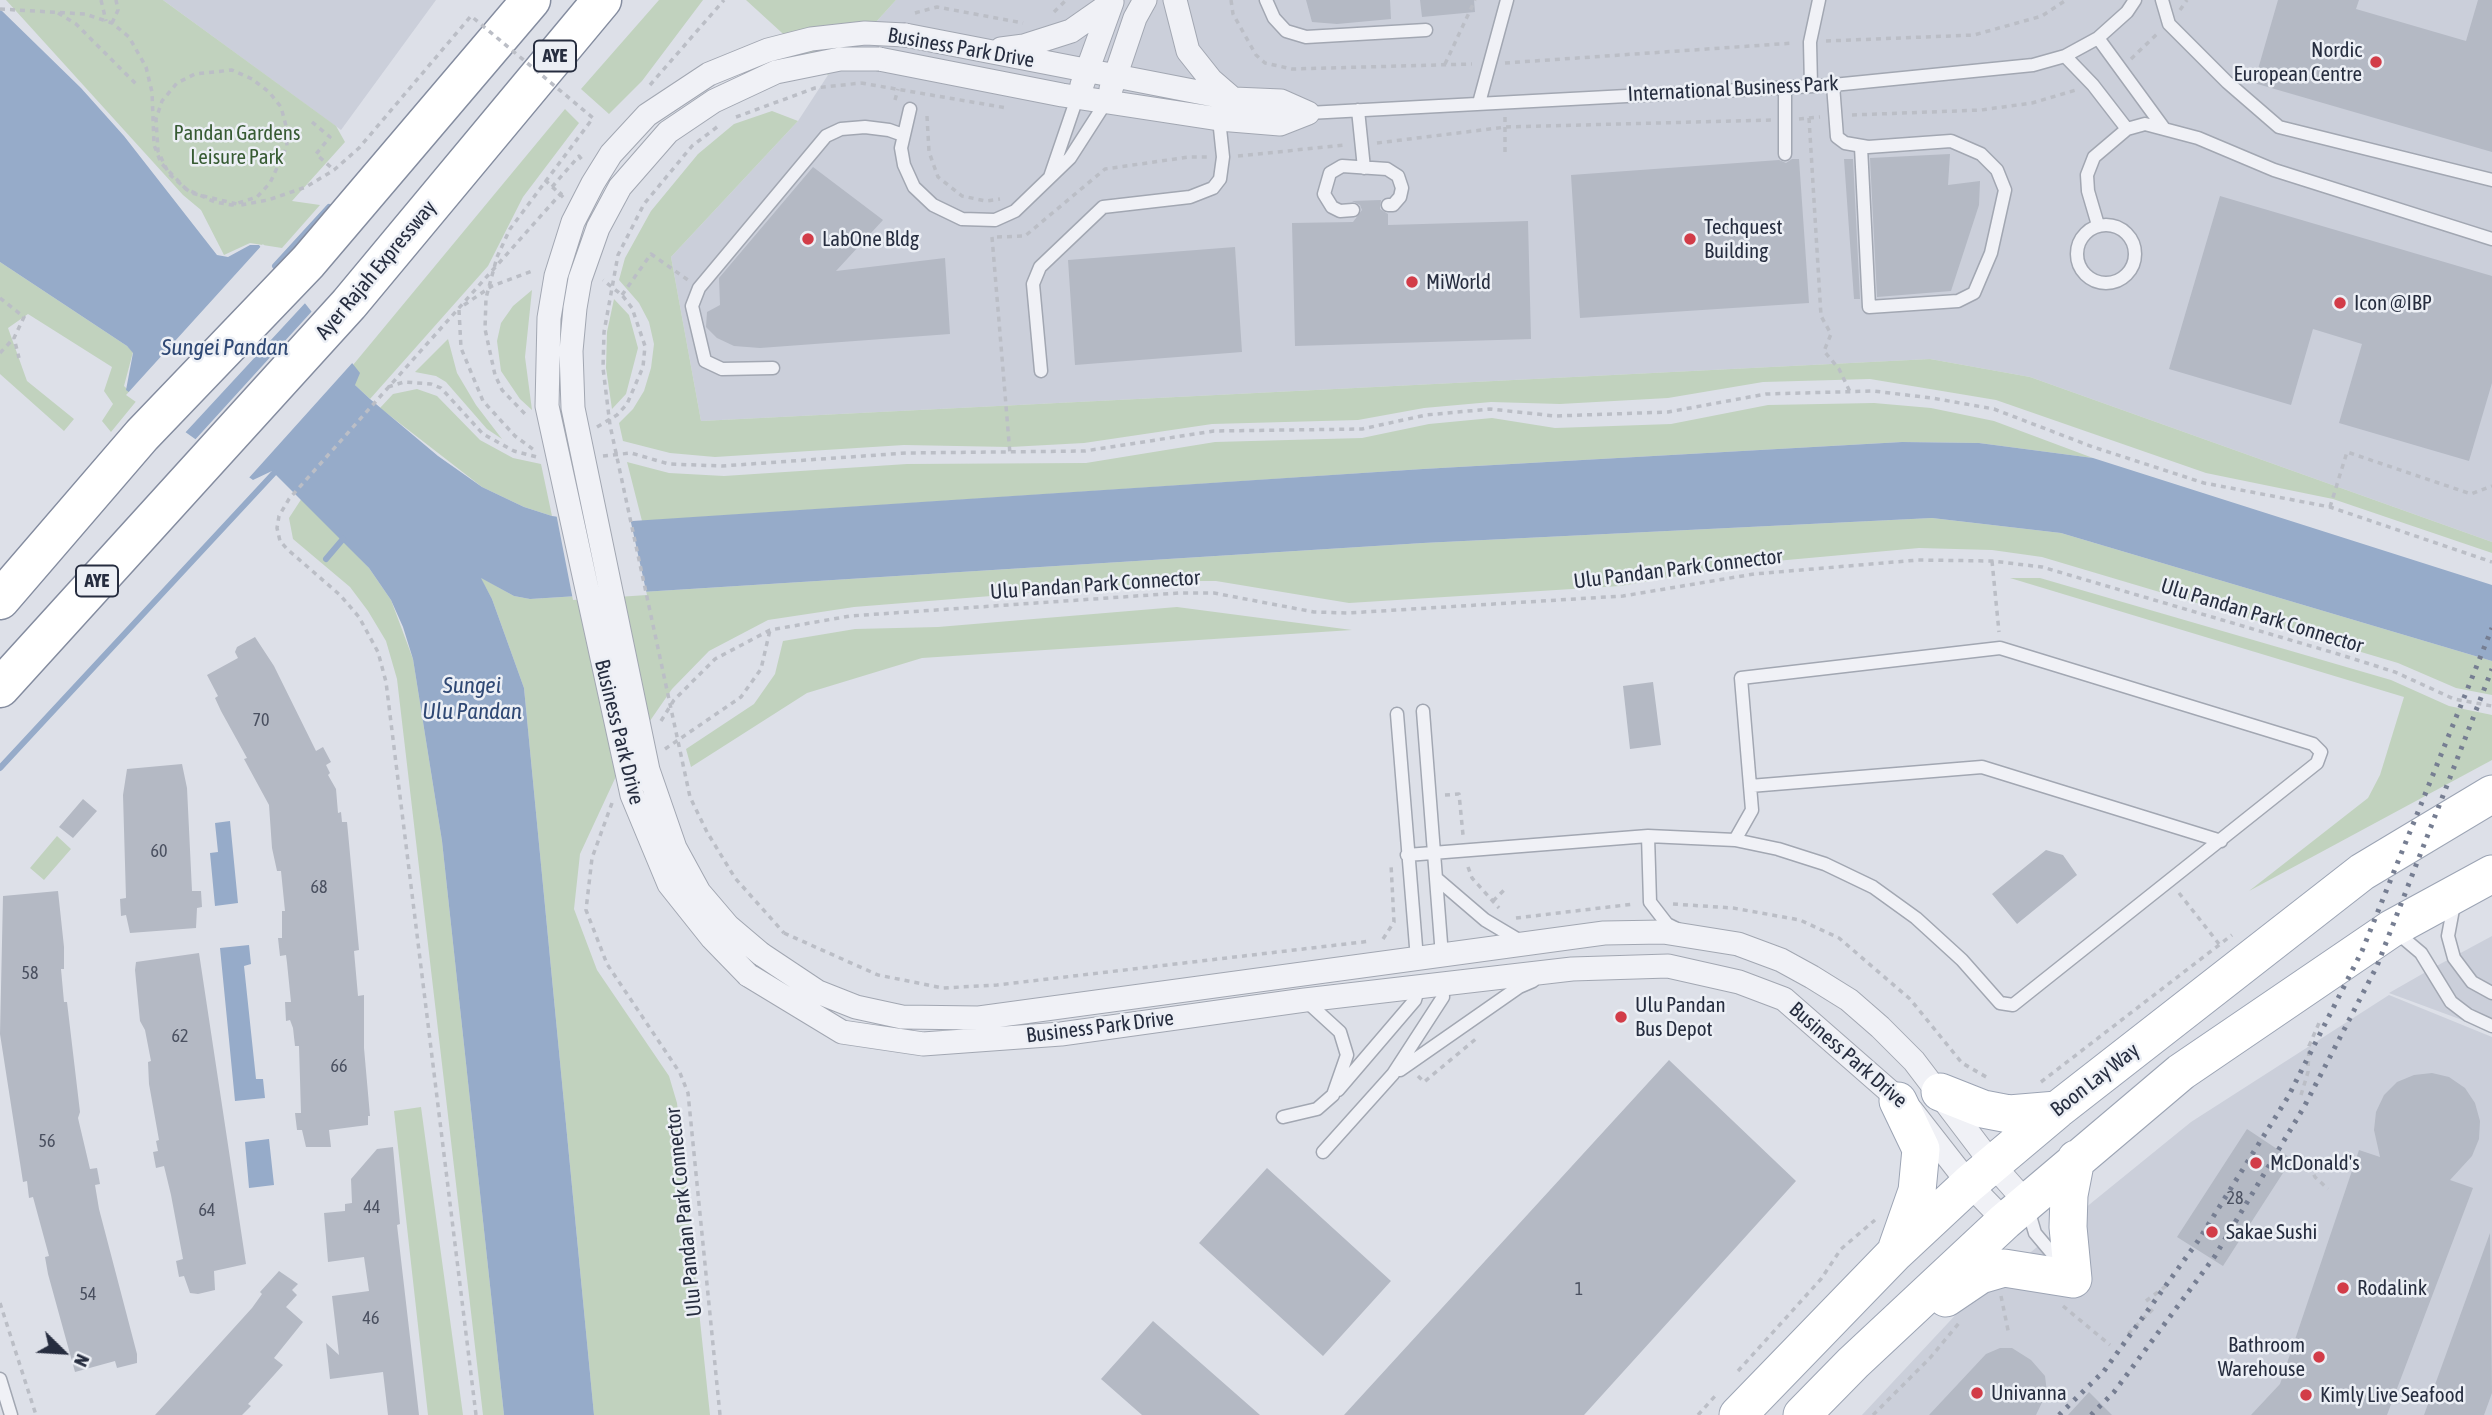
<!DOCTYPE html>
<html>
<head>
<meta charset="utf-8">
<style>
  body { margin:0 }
  #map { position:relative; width:2492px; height:1415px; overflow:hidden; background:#dde0e8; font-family:"Asap Condensed",sans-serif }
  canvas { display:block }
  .north { position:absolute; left:28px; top:1317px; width:70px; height:70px; -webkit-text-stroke:5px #eceff5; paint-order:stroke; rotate:114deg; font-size:19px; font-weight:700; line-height:28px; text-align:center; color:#262d3f }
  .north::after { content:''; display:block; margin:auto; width:24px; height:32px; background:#262d3f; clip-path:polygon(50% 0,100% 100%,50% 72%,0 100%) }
</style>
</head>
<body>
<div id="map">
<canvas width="2492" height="1415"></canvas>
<div class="north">N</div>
</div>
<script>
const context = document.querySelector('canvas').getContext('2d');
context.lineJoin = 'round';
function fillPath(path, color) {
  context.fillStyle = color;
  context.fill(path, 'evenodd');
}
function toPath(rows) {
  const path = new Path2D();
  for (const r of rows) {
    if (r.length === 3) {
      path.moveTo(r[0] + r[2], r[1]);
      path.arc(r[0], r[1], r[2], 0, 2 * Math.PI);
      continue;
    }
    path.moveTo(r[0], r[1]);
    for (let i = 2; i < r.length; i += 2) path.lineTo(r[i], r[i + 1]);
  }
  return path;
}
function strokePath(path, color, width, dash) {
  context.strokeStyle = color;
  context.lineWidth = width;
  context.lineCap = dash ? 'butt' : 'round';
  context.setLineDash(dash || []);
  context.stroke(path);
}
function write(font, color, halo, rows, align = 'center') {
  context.font = font + ' "Asap Condensed",sans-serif';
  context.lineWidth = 5;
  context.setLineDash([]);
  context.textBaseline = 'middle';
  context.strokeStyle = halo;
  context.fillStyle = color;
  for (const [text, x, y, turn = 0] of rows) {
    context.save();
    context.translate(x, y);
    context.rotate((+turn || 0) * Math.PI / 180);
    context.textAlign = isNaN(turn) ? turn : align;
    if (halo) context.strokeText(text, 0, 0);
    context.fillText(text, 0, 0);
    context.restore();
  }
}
const built = toPath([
  [163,0,436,0,341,130],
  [896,0,2492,0,2492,542,2030,377,1930,359,701,421,671,257,798,121,828,75],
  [2492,936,2492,1031,2389,993,2431,969],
  [2389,995,2492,1037,2492,1415,1862,1415,1962,1308,2191,1122]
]);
const green = toPath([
  [6,0,163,0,336,126,345,142,292,201,320,205,282,248,250,243,224,255,201,210,183,195],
  [659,0,703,0,642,81,609,114,581,89],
  [746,0,896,0,828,75],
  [565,109,579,123,523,197,488,266,370,399,355,385,353,365],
  [772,111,798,121,671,257,701,421,1930,359,2030,377,2492,542,2492,553,2333,499,2206,473,1996,400,1870,379,1763,382,1668,398,1560,404,1491,402,1424,408,1358,420,1212,424,1084,443,1010,447,904,445,715,457,670,453,623,441,619,423,633,409,644,391,651,368,654,344,649,322,639,303,619,280,625,258,651,211,698,154,734,124],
  [0,262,127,346,133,352,124,386,138,399,111,432,102,421,113,404,104,391,112,367,28,314,8,328,27,381,74,419,64,431,0,374],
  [532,290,525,357,532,410,520,399,501,371,497,341,501,323,513,306],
  [614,299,629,315,638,348,626,394,612,409,606,368,607,332],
  [448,339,457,373,476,405,502,439,487,429,446,382,436,376,415,372],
  [417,389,437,396,480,440,513,458,541,464,552,516,524,507,482,487,380,408,393,394],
  [1874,403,1931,408,1994,421,2093,458,1979,443,1902,442,1423,469,642,521,627,462,669,473,724,476,907,464,1086,463,1215,442,1362,438,1429,424,1492,418,1555,428,1671,424,1768,405],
  [302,498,369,568,391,600,413,659,442,841,504,1415,483,1415,397,679,386,641,368,611,350,587,293,539,289,518],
  [1932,518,2061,533,2492,661,2492,695,2456,688,2398,663,2042,557,1992,550,1919,548,1754,563,1620,586,1349,603,1216,581,1178,581,854,607,768,620,709,651,672,689,625,757,580,854,574,909,597,970,669,1076,677,1103,710,1415,594,1415,524,688,492,599,480,577,514,596,530,599,1423,543],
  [2010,578,2040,578,2391,680,2449,706,2492,715,2492,760,2249,891,2368,798,2380,775,2404,697],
  [1177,607,1352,630,922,658,807,693,691,767,686,749,754,704,775,674,783,641,855,629,938,627],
  [57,836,71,849,44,880,30,868],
  [421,1107,463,1415,428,1415,394,1111]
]);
const water = toPath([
  [0,9,81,88,124,136,217,255,228,257,250,245,259,245,360,373,355,385,370,399,438,456,482,487,524,507,552,516,602,523,1423,469,1902,442,1979,443,2093,458,2492,585,2492,661,2061,533,1932,518,1423,543,530,599,514,596,481,578,492,599,524,688,594,1415,504,1415,442,841,413,659,403,627,391,600,369,568,272,471,253,480,126,390,133,353,127,346,0,262],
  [230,821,238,903,215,906,210,853,218,852,215,823],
  [249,945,251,964,244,966,256,1079,263,1079,265,1098,235,1101,220,948],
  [269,1139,274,1185,249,1188,245,1142]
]);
const pier = toPath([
  [263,244,307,301,183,435,126,395],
  [314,309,354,361,247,480,193,442],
  [556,513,602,520,630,518,647,595,573,600]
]);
const stream = toPath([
  [275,266,329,207],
  [326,559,343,539],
  [0,768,274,473]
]);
const building = toPath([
  [1306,0,1390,0,1391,19,1337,24,1312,22],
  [1420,0,1474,0,1475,12,1422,17],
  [2278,0,2359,0,2356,9,2466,41,2478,0,2492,0,2492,152,2254,83],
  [1950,154,1948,185,1980,181,1979,205,1951,291,1877,297,1870,158],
  [1792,159,1799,159,1809,303,1580,318,1571,175,1779,160,1786,163],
  [1844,159,1853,159,1860,299,1854,299],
  [813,167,883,220,836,271,945,258,950,334,760,348,734,346,717,338,706,327,707,312,720,305,719,278],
  [2220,196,2492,276,2492,383,2469,461,2339,423,2362,344,2313,329,2291,405,2169,369],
  [1381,200,1380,209,1388,214,1388,225,1528,221,1531,339,1295,346,1292,223,1353,222,1362,210,1360,205,1352,201],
  [1235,247,1242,352,1075,365,1068,260],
  [255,637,274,666,316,751,323,747,331,762,326,765,330,773,328,775,336,789,338,813,341,812,342,822,347,822,359,950,354,951,358,996,364,995,364,1048,370,1116,368,1116,368,1125,329,1130,331,1147,306,1147,302,1130,297,1130,295,1113,301,1113,299,1046,295,1046,293,1028,290,1020,286,1021,285,1002,291,1002,287,963,286,955,280,956,278,938,282,938,282,911,285,911,281,871,277,871,272,848,269,805,244,759,247,758,221,711,215,698,218,696,207,675,238,658,235,652,237,647],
  [1653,682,1661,745,1630,749,1623,686],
  [182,764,187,788,192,891,201,891,202,907,197,908,196,928,130,933,126,915,121,916,120,899,126,898,123,795,127,769],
  [83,799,97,811,73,838,59,827],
  [2046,850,2063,855,2077,875,2017,924,1992,894],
  [58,891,64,947,64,969,61,969,64,1002,67,1002,69,1019,80,1112,78,1118,90,1169,97,1168,100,1184,95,1185,99,1209,137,1354,137,1363,117,1368,115,1361,75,1372,48,1274,45,1257,49,1256,33,1197,29,1198,27,1181,23,1182,0,1034,3,896],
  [199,953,246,1264,214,1271,215,1290,198,1294,190,1293,184,1276,179,1277,176,1261,183,1259,171,1195,164,1166,156,1168,153,1152,158,1151,156,1141,159,1140,149,1084,148,1062,151,1061,145,1030,140,1021,135,970,136,962],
  [1669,1060,1796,1181,1584,1415,1344,1415],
  [2432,1073,2449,1077,2465,1088,2475,1103,2480,1121,2479,1139,2472,1156,2450,1180,2473,1188,2387,1415,2251,1415,2280,1384,2359,1150,2380,1157,2374,1130,2376,1112,2384,1095,2397,1082,2414,1075],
  [2247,1129,2292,1159,2223,1266,2177,1237],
  [393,1147,400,1224,397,1225,419,1415,388,1415,383,1372,330,1379,326,1343,339,1355,332,1296,369,1291,364,1257,328,1262,324,1213,345,1211,345,1204,352,1203,351,1179,377,1149],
  [1267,1168,1391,1281,1323,1356,1199,1243],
  [2490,1233,2492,1393,2484,1415,2424,1415],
  [279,1271,298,1284,292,1290,297,1295,286,1307,303,1322,274,1358,283,1365,248,1404,251,1406,242,1415,155,1415,252,1308,262,1294,260,1292],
  [1153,1321,1260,1415,1142,1415,1101,1379],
  [2000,1348,2012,1348,2031,1360,2045,1376,2047,1392,2036,1415,1929,1415,1986,1354],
  [2089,1392,2112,1415,2068,1415]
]);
const path = toPath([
  [101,0,106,21],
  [1231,0,1233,14,1256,55,1265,63,1292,69,1472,64],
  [0,9,85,14,112,23,129,37,146,67,152,92,154,145,161,163,186,189,215,202,232,205,257,197,270,183,287,146,286,126,281,107,269,92,252,79],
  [2180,10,2187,0],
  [1054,12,1066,0],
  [58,13,76,24,136,84],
  [915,13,937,7,1023,23],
  [112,23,118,10,116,0],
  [1826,41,1974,35,2042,16,2066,0],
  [2131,59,2158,33],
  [1505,63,1794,43],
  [1445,64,1475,0],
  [861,83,1007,108],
  [650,85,724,0],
  [895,100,898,89],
  [1852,115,1981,110,2032,103,2076,90],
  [927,116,929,152,938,177,962,196,986,201,1000,199],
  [1505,117,1505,157],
  [1809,118,1821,316,1831,334,1824,351,1839,369,1850,392],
  [1799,119,1820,117],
  [312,122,330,137,316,154,334,170],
  [1377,143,1506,127,1771,120],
  [1238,156,1345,145],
  [552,187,579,156,583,161],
  [992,237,1010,454],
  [997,237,1025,236,1105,169,1189,157,1209,157],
  [622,295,651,254,688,280],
  [0,298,24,317,14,338,19,358],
  [464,305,492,286,535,270],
  [459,310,461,348,483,401,515,436,534,450],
  [0,353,14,338],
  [388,387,404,382,431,384,441,388,483,434,514,451,537,457],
  [597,427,617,415,627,404,643,367,645,346,632,308,622,295,603,280],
  [603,456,631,453,669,464,722,466,906,453,1085,451,1214,431,1362,429,1426,415,1490,409,1555,416,1668,412,1766,394,1873,391,1932,398,1994,409,2093,447,2204,483,2330,507,2492,562],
  [2330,507,2347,452,2471,494,2492,486],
  [1992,561,1999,632],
  [661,721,674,700,715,659,770,630,850,616,1179,593,1214,593,1314,612,1348,613,1623,596,1754,574,1918,560,1992,561,2042,567,2338,654,2395,672,2454,699,2492,706],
  [665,749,741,697,761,669,770,630],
  [1445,795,1459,794,1463,835],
  [612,803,592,858,586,910,607,964,680,1073,688,1093,720,1415],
  [1468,867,1472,878,1499,908],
  [2179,893,2219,944],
  [1493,901,1507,887],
  [1673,904,1733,908,1800,920,1839,938,1910,999,1962,1063,1988,1078],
  [1516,918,1634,904],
  [784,933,878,975,943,988,997,985,1371,941],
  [1383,939,1394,922,1391,864],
  [1418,1076,1424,1082,1477,1038],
  [2041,1082,2232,935],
  [2301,1095,2308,1072,2309,1046,2319,1023],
  [2309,1166,2315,1177,2328,1189],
  [2001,1296,2009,1335],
  [2146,1301,2170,1283],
  [0,1303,36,1415],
  [2063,1306,2110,1345],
  [2128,1334,2153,1309],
  [1738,1371,1821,1279,1841,1249,1875,1220],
  [476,1415,386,682,378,652,359,617,340,595,287,549,280,541,277,528,279,516,289,499,563,191],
  [1698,1415,1716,1395],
  [1873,1415,1930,1358,1959,1323]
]);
const lane = toPath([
  [1266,0,1274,18,1286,31,1306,37,1426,30],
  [2162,0,2169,24,2227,82,2279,127,2492,180],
  [2098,38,2163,127],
  [2065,56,2093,85,2127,129],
  [1833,85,1837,137,1845,143,1868,147,1951,141,1981,154,1997,170,2005,190,1991,253,1974,293,1958,301,1869,307,1861,147],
  [1811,86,1810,42,1819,0],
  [1479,103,1507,0],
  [910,109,901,148,904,165,914,187,933,205,962,219,995,220,1015,211,1070,158,1106,102],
  [1358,110,1364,168],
  [1308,113,1833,85,2033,65,2065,56,2098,38,2127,12,2135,0],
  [1785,154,1785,88],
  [1050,177,1077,98],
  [1353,210,1340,211,1332,207,1324,194,1330,173,1342,166,1387,169,1398,176,1402,188,1400,197,1393,205,1388,205],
  [2106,254,29],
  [2098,225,2088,191,2087,175,2094,157,2127,129,2145,124,2198,138,2274,170,2492,239],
  [773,368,722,369,705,361,692,306,699,288,826,136,841,129,865,127,889,130,903,135],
  [1041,371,1033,284,1040,267,1103,207,1190,197,1213,188,1220,179,1223,157,1219,119],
  [1423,711,1442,956],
  [1397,714,1417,959],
  [1750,786,1982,767,2221,841],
  [1648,836,1650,902,1667,924,1677,929],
  [1407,855,1648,836,1735,840,1778,849,1825,864,1873,887,1916,918,1962,960,2000,1003,2013,1005,2317,763,2321,752,2313,744,2000,648,1741,678,1752,810,1735,840],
  [1436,878,1485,920,1522,942],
  [2454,904,2448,936,2454,958,2472,982,2492,993],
  [2395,931,2421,953,2451,1002,2468,1015,2492,1026],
  [1400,1070,1519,987,1533,981],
  [1338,1090,1415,1000,1419,986],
  [1283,1117,1317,1109,1333,1095,1347,1055,1340,1032,1305,1000],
  [1323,1152,1393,1074,1443,997,1442,984],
  [2028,1209,2035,1233,2061,1264],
  [0,1379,11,1415]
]);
const street = toPath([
  [1175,0,1188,51,1211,80,1233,99],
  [905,35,1234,99,1281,101,1308,113],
  [1001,49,1024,46,1071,31,1111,3],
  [879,59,1062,95,1219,119,1280,124,1308,113],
  [1082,85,1112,2],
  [1111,89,1135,18,1145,0],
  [761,954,818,992,856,1007,902,1017,979,1018,1604,933,1663,932,1738,944,1781,960,1812,977,1849,1000,1880,1027,1914,1061,1993,1165,2026,1202],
  [748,975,842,1032,923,1044,1061,1034,1305,1000,1572,969,1668,966,1739,982,1784,999,1912,1111,1969,1184,2005,1221]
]);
const primary = toPath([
  [1940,1092,1983,1109,2009,1114,2057,1110],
  [1897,1248,1917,1191,1921,1149,1898,1101],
  [1946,1298,1980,1275,2004,1268,2073,1279,2068,1227,2069,1195,2076,1159],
  [1738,1415,1895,1253,1969,1184,2057,1110,2362,872,2492,794],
  [1802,1415,1853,1363,2005,1221,2181,1072,2391,929,2492,874]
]);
const highway = toPath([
  [0,600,142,435,308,262,531,0],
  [0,688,349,304,602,0]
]);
const rail = toPath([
  [2059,1415,2104,1371,2198,1241,2288,1097,2362,951,2492,628],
  [2091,1415,2114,1392,2215,1256,2304,1107,2377,966,2492,669]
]);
const pathBridge = toPath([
  [252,79,232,70,195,74,177,83,162,101,156,119,158,151,169,174,191,193,241,205,268,200,306,187,334,170,359,148,471,16,593,118,510,229,497,257,486,298,485,329,495,375,502,390,526,415],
  [736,117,815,88,861,83],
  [717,127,692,146,644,204,618,255,604,332,603,368,610,425,690,797,707,832,735,878,784,933],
  [545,180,564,198]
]);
const streetBridge = toPath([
  [761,954,728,926,699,892,675,848,648,770,573,408,571,351,575,308,580,279,598,228,620,187,668,132,714,101,776,72,840,59,879,59],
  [748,975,712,938,669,884,632,795,547,406,549,318,556,276,573,222,593,183,611,154,647,115,709,74,768,50,811,39,865,33,905,35]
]);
const markers = [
  [2376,62,7,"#d23c48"],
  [808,239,7,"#d23c48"],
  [1690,239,7,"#d23c48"],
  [1412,282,7,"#d23c48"],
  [2340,303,7,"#d23c48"],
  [1621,1017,7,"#d23c48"],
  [2256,1163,7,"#d23c48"],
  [2212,1232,7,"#d23c48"],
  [2343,1288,7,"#d23c48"],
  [2319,1357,7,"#d23c48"],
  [1977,1393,7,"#d23c48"],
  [2306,1395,7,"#d23c48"]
];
const numberNames = [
  ["70",261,720],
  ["60",159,851],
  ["68",319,887],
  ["58",30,973],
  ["62",180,1036],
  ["66",339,1066],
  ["56",47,1141],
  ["28",2235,1198],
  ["44",372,1207],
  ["64",207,1210],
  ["1",1579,1289],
  ["54",88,1294],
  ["46",371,1318]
];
const shields = [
  [555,56,42],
  [97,581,42]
];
const shieldNames = [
  ["AYE",555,56],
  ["AYE",97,581]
];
const streetNames = [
  ["Business Park Drive",961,48,10],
  ["International Business Park",1733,89,-3],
  ["Ayer Rajah Expressway",376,270,-50],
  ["Ulu Pandan Park Connector",1678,569,-7],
  ["Ulu Pandan Park Connector",1095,585,-4],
  ["Ulu Pandan Park Connector",2262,616,17],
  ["Business Park Drive",619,732,76],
  ["Business Park Drive",1100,1027,-7],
  ["Business Park Drive",1848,1055,41],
  ["Boon Lay Way",2095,1080,-38],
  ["Ulu Pandan Park Connector",684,1212,-96]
];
const poiNames = [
  ["Nordic",2362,50,"right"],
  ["European Centre",2362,74,"right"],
  ["Techquest",1704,227],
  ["Building",1704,251],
  ["LabOne Bldg",822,239],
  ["MiWorld",1426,282],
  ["Icon @IBP",2354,303],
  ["Ulu Pandan",1635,1005],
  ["Bus Depot",1635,1029],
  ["McDonald's",2270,1163],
  ["Sakae Sushi",2226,1232],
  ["Rodalink",2357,1288],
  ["Bathroom",2305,1345,"right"],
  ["Warehouse",2305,1369,"right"],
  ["Univanna",1991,1393],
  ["Kimly Live Seafood",2320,1395]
];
const parkNames = [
  ["Pandan Gardens",237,133],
  ["Leisure Park",237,157]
];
const waterNames = [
  ["Sungei Pandan",225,348],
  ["Sungei",472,686],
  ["Ulu Pandan",472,712]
];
fillPath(built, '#cbcfda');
fillPath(green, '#c1d2be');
fillPath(water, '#96abc9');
fillPath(pier, '#dde0e8');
strokePath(stream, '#96abc9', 6);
fillPath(building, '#b4b9c4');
strokePath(lane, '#a2a7b2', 15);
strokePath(street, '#a2a7b2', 25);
strokePath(primary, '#9ca4b4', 39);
strokePath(highway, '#848c9f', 41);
strokePath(path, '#bbbec6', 3.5, [5, 5]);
strokePath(lane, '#f0f1f6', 12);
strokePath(street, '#f0f1f6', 23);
strokePath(primary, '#fff', 37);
strokePath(highway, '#fff', 38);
strokePath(rail, '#767e92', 5, [3.5, 7]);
strokePath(streetBridge, '#a2a7b2', 25, []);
strokePath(pathBridge, '#bbbec6', 3.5, [5, 5]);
strokePath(streetBridge, '#f0f1f6', 23);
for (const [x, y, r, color] of markers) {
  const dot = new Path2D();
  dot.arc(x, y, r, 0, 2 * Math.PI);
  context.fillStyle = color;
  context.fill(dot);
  strokePath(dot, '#eceff5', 2.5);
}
write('18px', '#4a5060', null, numberNames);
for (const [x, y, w] of shields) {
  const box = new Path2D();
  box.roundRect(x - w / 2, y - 15.5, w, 31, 5);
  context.fillStyle = '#eceff5';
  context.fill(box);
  strokePath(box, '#262d3f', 2);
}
write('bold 19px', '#262d3f', null, shieldNames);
write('21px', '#262d3f', '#eceff5', streetNames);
write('21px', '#262d3f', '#eceff5', poiNames, 'left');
write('21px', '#375b33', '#eceff5', parkNames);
write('italic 23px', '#2f4874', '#eceff5', waterNames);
</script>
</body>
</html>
